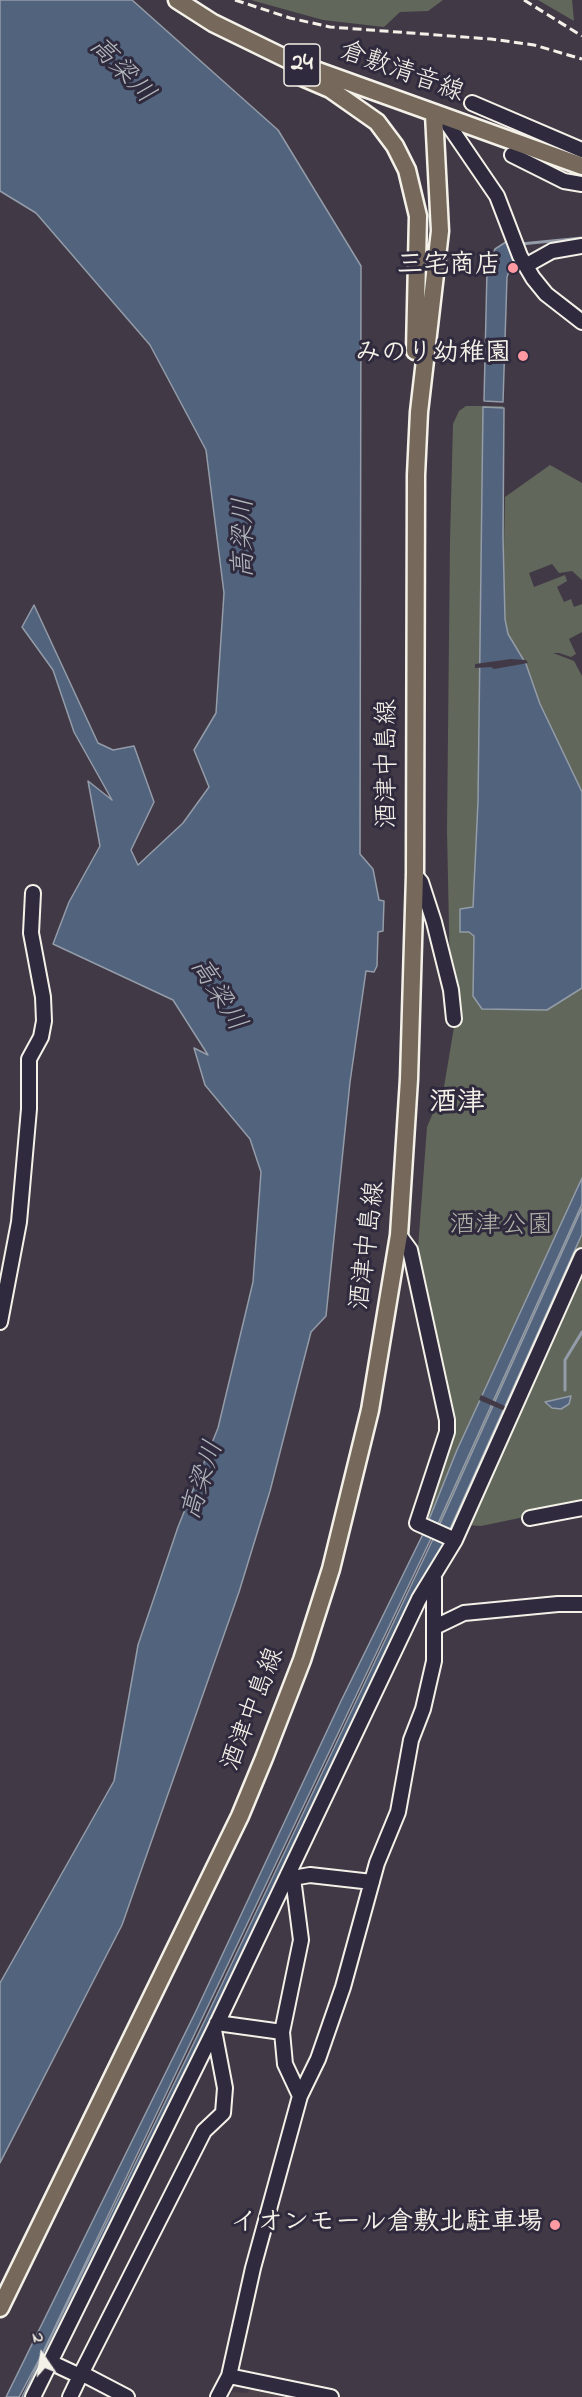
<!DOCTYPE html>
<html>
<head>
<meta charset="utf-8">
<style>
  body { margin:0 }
  #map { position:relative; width:582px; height:2397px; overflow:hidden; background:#423946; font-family:"Indie Flower",sans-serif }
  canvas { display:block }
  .north { position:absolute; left:12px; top:2325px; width:60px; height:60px; -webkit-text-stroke:4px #2f2a3d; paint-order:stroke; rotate:347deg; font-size:16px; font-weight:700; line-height:24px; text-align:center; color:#f4f1e8 }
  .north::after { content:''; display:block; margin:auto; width:21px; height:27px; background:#f4f1e8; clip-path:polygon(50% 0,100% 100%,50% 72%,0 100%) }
</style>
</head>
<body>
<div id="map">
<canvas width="582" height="2397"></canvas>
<div class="north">N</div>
</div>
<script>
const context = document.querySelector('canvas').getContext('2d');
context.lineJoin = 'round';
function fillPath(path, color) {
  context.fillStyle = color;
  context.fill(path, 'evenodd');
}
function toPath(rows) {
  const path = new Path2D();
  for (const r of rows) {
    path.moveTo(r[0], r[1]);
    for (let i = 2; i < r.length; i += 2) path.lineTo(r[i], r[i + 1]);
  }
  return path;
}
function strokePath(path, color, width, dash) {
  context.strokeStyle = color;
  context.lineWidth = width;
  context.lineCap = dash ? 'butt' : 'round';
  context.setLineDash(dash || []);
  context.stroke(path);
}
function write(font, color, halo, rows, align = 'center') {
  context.font = font + ' "Indie Flower","Klee One",sans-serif';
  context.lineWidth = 6;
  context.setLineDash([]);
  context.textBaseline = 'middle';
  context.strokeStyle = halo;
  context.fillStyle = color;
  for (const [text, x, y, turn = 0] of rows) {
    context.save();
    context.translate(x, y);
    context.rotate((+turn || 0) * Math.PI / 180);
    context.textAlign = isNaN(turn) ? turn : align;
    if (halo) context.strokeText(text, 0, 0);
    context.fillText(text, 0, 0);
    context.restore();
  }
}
const built = toPath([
  [254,2386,303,2397,230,2397,232,2392,247,2393]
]);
const green = toPath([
  [251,0,443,0,428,11,400,12,384,27,323,20],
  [538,0,572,0,574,21],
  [466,406,503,406,504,549,505,497,550,465,582,483,582,580,572,571,559,573,552,564,529,573,534,587,565,575,567,581,557,587,564,602,571,599,574,607,582,604,582,632,569,639,576,654,571,657,559,653,553,653,574,661,582,676,582,1246,456,1533,422,1523,450,1434,417,1262,427,1127,444,1087,455,1021,450,974,447,831,450,541,453,424,459,411],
  [582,1265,582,1505,481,1526,467,1525]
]);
const water = toPath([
  [0,0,132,0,278,130,361,266,360,854,373,869,379,900,384,901,383,931,378,932,377,966,374,972,366,971,350,1082,326,1316,311,1332,270,1491,239,1592,122,1925,0,2163,0,1983,114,1781,138,1645,178,1527,218,1428,253,1282,261,1172,250,1139,205,1085,194,1048,208,1055,173,1000,53,944,69,902,100,846,88,781,112,800,74,732,53,670,22,627,34,605,98,743,113,750,134,746,154,802,131,850,138,865,183,823,209,787,194,750,216,713,224,593,206,450,150,345,36,213,0,191,0,0],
  [509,240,518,256,512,263,507,277,503,402,484,401,487,270,495,249,509,240],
  [483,407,504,408,503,538,505,619,508,634,526,664,540,704,582,792,582,988,547,1010,482,1009,473,996,474,936,469,932,460,932,460,909,473,907,478,802,483,407],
  [582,1178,582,1204,436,1528,42,2354,19,2397,6,2397,196,2011,341,1701,424,1532,457,1450,582,1178],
  [582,1208,582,1234,444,1542,32,2397,22,2397,204,2022,434,1537,582,1208],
  [571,1396,569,1404,561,1409,552,1408,545,1402,571,1396]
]);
const pier = toPath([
  [511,659,526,660,528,663,494,669,491,667,475,668,475,664],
  [481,1395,507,1407,505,1411,479,1400]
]);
const stream = toPath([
  [521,244,582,238],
  [565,1390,565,1360,582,1332]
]);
const minor = toPath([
  [472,103,582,150],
  [443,117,497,196,520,256,533,278,546,294,582,322],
  [512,155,564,181,582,184],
  [527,265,552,251,582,246],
  [415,875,421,882,434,922,451,990,454,1019],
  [399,1235,410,1250,447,1420,447,1432,417,1523,455,1540],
  [0,1322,19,1222,29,1109,29,1059,41,1037,44,1021,43,997,31,933,33,893],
  [530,1518,582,1508],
  [435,1627,464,1613,558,1604,582,1604],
  [288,1874,293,1878,310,1875,372,1882],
  [293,1878,301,1940,282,2032,285,2064,300,2096],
  [217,2023,282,2032],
  [50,2362,80,2376,204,2131,223,2113,225,2088,214,2030],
  [81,2373,127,2397],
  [229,2376,331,2397],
  [33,2397,214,2030,419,1599,455,1540,582,1256],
  [70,2397,80,2376],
  [218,2397,229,2376,253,2268,300,2096,318,2059,343,1987,377,1863,398,1812,411,1740,423,1709,434,1661,434,1578]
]);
const major = toPath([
  [177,0,213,23,293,62,582,166],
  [293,62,302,77,330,89,377,122,395,146,407,170,418,216,415,351],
  [0,2308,240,1816,264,1758,302,1660,331,1569,370,1410,399,1235,409,1079,415,875,416,475,419,412,440,231,434,114]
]);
const rail = toPath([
  [235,0,290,18,330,27,491,39,534,45,582,59],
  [524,0,582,36]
]);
const markers = [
  [513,268,6,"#ff9aa2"],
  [523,356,6,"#ff9aa2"],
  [555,2225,6,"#ff9aa2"]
];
const shields = [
  [302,65,36]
];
const shieldNames = [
  ["24",302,65]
];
const streetNames = [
  ["倉敷清音線",401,74,20],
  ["酒津中島線",390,764,-90],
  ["酒津中島線",370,1246,-83],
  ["酒津中島線",255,1710,-69]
];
const poiNames = [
  ["三宅商店",501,268],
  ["みのり幼稚園",511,356],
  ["イオンモール倉敷北駐車場",543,2225]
];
const parkNames = [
  ["酒津公園",501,1228]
];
const waterNames = [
  ["高梁川",120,72,46],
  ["高梁川",247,538,-90],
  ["高梁川",216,996,58],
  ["高梁川",205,1481,-72]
];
const quarterNames = [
  ["酒津",457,1105]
];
fillPath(built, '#4f434c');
fillPath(green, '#61685b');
fillPath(water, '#52637d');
strokePath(water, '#939ca8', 1.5);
fillPath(pier, '#423946');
strokePath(stream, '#939ca8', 3);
strokePath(minor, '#f4f1e8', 18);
strokePath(major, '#f4f1e8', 21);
strokePath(minor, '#2f2a3d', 14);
strokePath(major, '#76695c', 16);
strokePath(rail, '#f4f1e8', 3, [9, 4.5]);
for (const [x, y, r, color] of markers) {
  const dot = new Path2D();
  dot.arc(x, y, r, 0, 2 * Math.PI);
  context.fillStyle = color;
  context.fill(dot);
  strokePath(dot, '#2f2a3d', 2);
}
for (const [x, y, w] of shields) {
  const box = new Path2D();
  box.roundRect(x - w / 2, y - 21, w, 42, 4.5);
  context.fillStyle = '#2f2a3d';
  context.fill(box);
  strokePath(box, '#f4f1e8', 1.5);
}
write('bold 24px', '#f4f1e8', null, shieldNames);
write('26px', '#f4f1e8', '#2f2a3d', streetNames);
write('bold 26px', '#f4f1e8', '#2f2a3d', poiNames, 'right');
write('26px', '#b2b3a9', '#2f2a3d', parkNames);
write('italic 27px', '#b3b8bd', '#2f2a3d', waterNames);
write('bold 28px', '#f4f1e8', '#2f2a3d', quarterNames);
</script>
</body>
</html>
